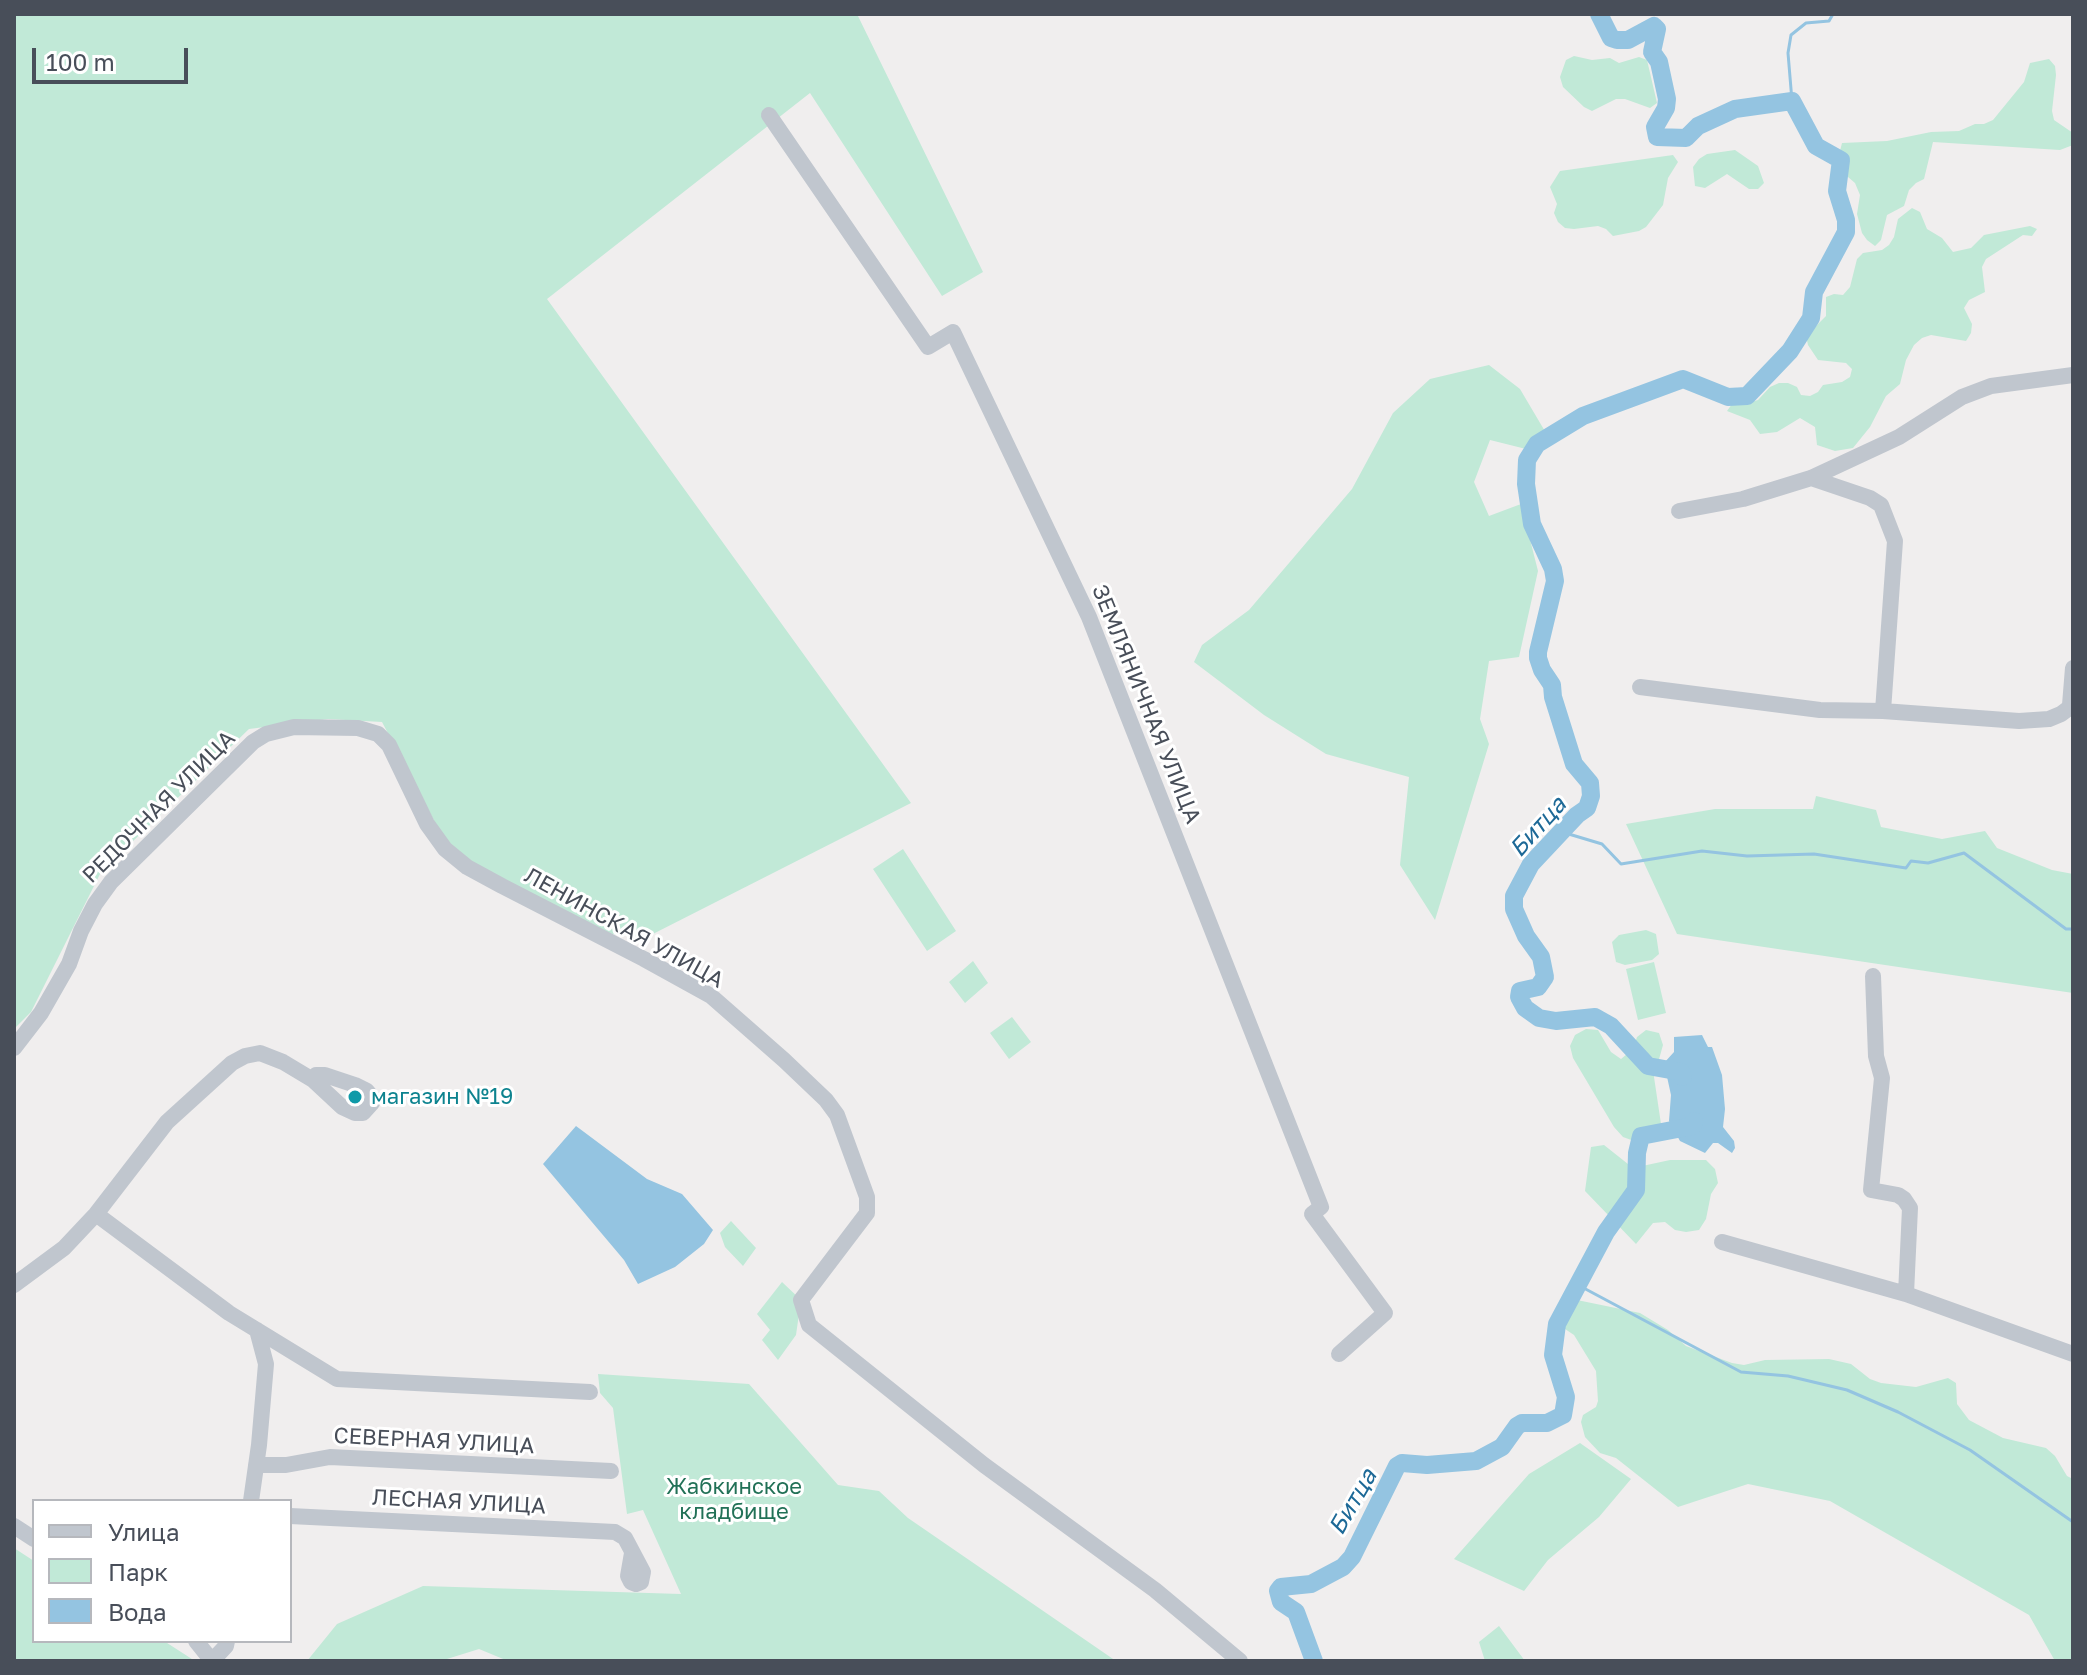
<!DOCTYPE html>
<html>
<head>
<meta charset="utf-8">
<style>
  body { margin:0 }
  #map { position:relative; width:2087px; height:1675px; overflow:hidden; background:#f0eeee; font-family:"Golos Text",sans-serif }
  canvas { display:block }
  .frame { position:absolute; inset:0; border:16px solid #484e59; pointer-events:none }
  .legend { position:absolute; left:32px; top:1499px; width:260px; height:144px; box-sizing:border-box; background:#fff; border:2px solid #b6b8bd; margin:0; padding:10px 14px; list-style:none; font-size:24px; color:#484e59 }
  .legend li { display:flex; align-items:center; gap:16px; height:40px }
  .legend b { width:40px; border:2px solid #b6b8bd }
  .scale { position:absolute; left:32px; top:48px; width:156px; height:36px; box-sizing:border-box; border:4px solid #484e59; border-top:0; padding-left:10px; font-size:24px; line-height:28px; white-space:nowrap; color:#484e59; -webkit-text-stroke:6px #fff; paint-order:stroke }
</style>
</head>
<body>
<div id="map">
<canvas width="2087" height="1675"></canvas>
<div class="frame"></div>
<ul class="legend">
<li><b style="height:10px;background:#c0c6ce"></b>Улица</li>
<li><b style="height:22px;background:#c1e9d7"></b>Парк</li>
<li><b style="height:22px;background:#94c4e1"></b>Вода</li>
</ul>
<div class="scale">100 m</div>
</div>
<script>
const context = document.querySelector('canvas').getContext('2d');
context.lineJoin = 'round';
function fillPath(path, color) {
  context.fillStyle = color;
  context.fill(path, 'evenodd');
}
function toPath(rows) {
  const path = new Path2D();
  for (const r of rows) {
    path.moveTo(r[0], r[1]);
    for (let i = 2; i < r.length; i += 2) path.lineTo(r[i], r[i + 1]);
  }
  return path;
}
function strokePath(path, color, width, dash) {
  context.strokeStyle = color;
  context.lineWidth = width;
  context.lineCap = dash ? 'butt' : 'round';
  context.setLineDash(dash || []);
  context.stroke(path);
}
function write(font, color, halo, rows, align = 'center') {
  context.font = font + ' "Golos Text",sans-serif';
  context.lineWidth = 6;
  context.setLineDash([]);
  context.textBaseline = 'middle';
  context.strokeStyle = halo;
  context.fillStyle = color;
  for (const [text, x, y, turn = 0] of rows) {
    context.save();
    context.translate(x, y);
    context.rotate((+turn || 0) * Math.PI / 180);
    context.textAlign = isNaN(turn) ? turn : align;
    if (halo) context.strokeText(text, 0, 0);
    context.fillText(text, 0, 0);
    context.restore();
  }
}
const green = toPath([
  [14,14,857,14,983,272,942,296,810,93,547,299,911,803,645,938,589,931,450,851,382,722,328,719,249,729,101,872,31,1012,14,1029],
  [1574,56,1592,60,1610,58,1619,63,1639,57,1647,60,1657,103,1650,108,1625,99,1616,99,1592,111,1584,107,1563,87,1560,77,1566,60],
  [2049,59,2055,66,2056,75,2052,111,2054,120,2073,133,2073,145,2060,150,1933,142,1924,179,1916,183,1909,190,1904,206,1887,215,1881,240,1875,246,1867,240,1862,233,1857,214,1860,195,1855,183,1848,177,1845,158,1840,151,1842,143,1887,141,1931,132,1959,131,1975,124,1984,124,1993,120,2024,82,2030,63],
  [1735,150,1758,166,1764,183,1758,189,1749,189,1727,174,1705,188,1695,186,1693,167,1699,159,1707,154],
  [1673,155,1678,162,1668,178,1663,205,1646,227,1639,231,1613,236,1606,229,1598,226,1574,229,1565,228,1558,222,1554,213,1557,204,1550,187,1560,171],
  [1912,208,1920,212,1927,229,1942,238,1953,252,1971,248,1984,235,2030,226,2037,229,2032,236,2023,235,1986,259,1982,267,1985,292,1969,300,1964,308,1972,324,1971,333,1966,341,1931,335,1922,338,1914,345,1906,360,1900,384,1886,396,1870,427,1853,448,1835,451,1817,445,1815,427,1800,418,1777,432,1760,434,1750,420,1727,411,1732,404,1741,405,1758,400,1770,387,1779,383,1788,383,1797,387,1801,395,1810,396,1818,392,1823,385,1842,382,1850,377,1852,369,1846,363,1818,360,1808,345,1806,336,1826,316,1826,297,1834,294,1843,295,1850,287,1857,259,1863,253,1882,250,1889,245,1894,237,1898,219],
  [1489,365,1520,389,1546,433,1530,450,1490,440,1474,482,1489,516,1521,504,1538,571,1519,657,1489,661,1480,719,1489,744,1435,920,1400,865,1409,777,1326,754,1264,715,1194,662,1202,645,1249,610,1352,489,1393,413,1430,379],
  [1816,796,1876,810,1881,827,1942,839,1985,831,1997,848,2052,870,2073,874,2073,993,1677,934,1626,824,1715,809,1813,809],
  [903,849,956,931,927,951,873,869],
  [1646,930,1656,934,1659,954,1652,960,1625,965,1616,962,1612,942,1619,935],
  [973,961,988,983,965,1003,949,982],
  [1654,962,1666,1013,1638,1020,1626,969],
  [1012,1017,1031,1042,1009,1059,990,1033],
  [1586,1029,1598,1030,1611,1052,1621,1059,1633,1049,1637,1037,1646,1030,1659,1033,1663,1045,1654,1077,1661,1124,1656,1134,1646,1140,1634,1141,1623,1137,1614,1127,1573,1058,1570,1046,1575,1035],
  [1604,1145,1633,1168,1670,1160,1706,1160,1715,1169,1718,1183,1711,1194,1706,1219,1699,1230,1686,1232,1675,1230,1665,1222,1653,1223,1636,1244,1585,1191,1591,1147],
  [731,1221,756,1248,743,1266,725,1247,720,1233],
  [782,1282,801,1300,796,1335,778,1360,762,1340,770,1330,757,1314],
  [1577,1300,1640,1313,1668,1330,1686,1346,1732,1363,1744,1365,1765,1360,1829,1359,1851,1364,1870,1379,1881,1383,1916,1387,1948,1378,1956,1383,1957,1404,1969,1420,2003,1438,2046,1448,2055,1456,2067,1476,2073,1479,2073,1661,2055,1661,2029,1615,1830,1501,1748,1484,1678,1507,1616,1458,1600,1453,1585,1437,1581,1422,1583,1415,1596,1407,1598,1401,1596,1371,1574,1335,1562,1327],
  [598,1374,749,1384,838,1485,879,1491,908,1518,1116,1661,508,1661,479,1649,447,1659,307,1661,337,1624,423,1586,681,1594,643,1510,627,1514,613,1408,600,1393],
  [1580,1443,1631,1479,1599,1517,1548,1560,1524,1591,1454,1559,1529,1474],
  [14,1548,34,1561,34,1641,164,1641,195,1661,14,1661],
  [1499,1626,1525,1661,1485,1661,1479,1642]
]);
const water = toPath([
  [1702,1035,1708,1047,1712,1047,1722,1075,1725,1109,1723,1127,1734,1141,1735,1148,1732,1153,1718,1143,1713,1143,1705,1153,1680,1141,1669,1121,1671,1095,1664,1063,1674,1052,1674,1037],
  [576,1126,647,1179,682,1194,713,1230,704,1244,675,1267,638,1284,624,1260,543,1164]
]);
const stream = toPath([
  [1792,101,1788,53,1791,35,1806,23,1829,21,1833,14],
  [1562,832,1602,844,1621,864,1702,851,1747,856,1814,854,1906,868,1911,861,1928,863,1964,853,2066,929,2073,929],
  [1578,1285,1741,1372,1788,1376,1847,1390,1898,1412,1970,1450,2073,1522]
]);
const river = toPath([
  [1599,14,1611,38,1617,40,1628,40,1654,26,1657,29,1652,52,1659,62,1667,99,1666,108,1655,127,1657,137,1686,138,1698,126,1735,109,1792,101,1816,146,1841,160,1837,191,1846,220,1846,232,1814,292,1811,318,1790,351,1747,396,1728,397,1683,379,1583,416,1537,444,1527,460,1526,484,1532,524,1553,569,1555,581,1538,652,1538,658,1542,670,1552,685,1553,697,1574,764,1590,783,1591,796,1587,808,1577,815,1531,864,1514,896,1514,909,1526,936,1541,957,1545,977,1538,987,1520,991,1519,997,1525,1008,1539,1018,1556,1021,1595,1017,1611,1026,1648,1066,1681,1072,1683,1077],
  [1314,1661,1296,1612,1281,1602,1278,1591,1281,1587,1311,1584,1343,1567,1352,1557,1397,1466,1402,1463,1427,1465,1476,1461,1502,1447,1517,1426,1522,1423,1547,1423,1563,1415,1566,1397,1553,1355,1557,1324,1606,1232,1636,1190,1637,1153,1641,1136,1693,1126,1694,1121]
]);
const minor = toPath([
  [769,115,928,347,953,332,1089,617,1321,1207,1312,1214,1385,1313,1339,1354],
  [1811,478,1870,498,1881,505,1895,541,1883,711],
  [1679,511,1743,499,1811,478,1899,437,1962,397,1991,386,2073,375],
  [1640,687,1820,710,1883,711,2019,721,2049,719,2061,714,2073,705],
  [2070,705,2073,668],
  [1873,976,1876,1056,1882,1078,1871,1190,1898,1195,1904,1199,1910,1208,1906,1294],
  [14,1048,41,1013,69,964,81,931,95,904,111,882,253,742,266,734,294,727,358,728,378,734,389,745,427,824,445,849,467,867,502,886,644,959,711,996,784,1060,826,1100,837,1115,867,1197,867,1213,801,1300,809,1325,984,1465,1155,1590,1240,1661],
  [96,1214,229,1313,337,1379,590,1392],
  [1722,1242,1906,1294,2073,1354],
  [14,1285,64,1248,96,1214,167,1122,232,1063,245,1056,260,1053,283,1062,313,1080,342,1107,355,1113,363,1113,372,1103,372,1097,367,1091,355,1085,325,1075,316,1075,313,1080],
  [256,1465,286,1465,330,1457,611,1471],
  [251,1501,259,1445,266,1364,257,1330],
  [290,1516,615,1532,625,1538,643,1572,641,1582,636,1584,631,1582,628,1576,632,1553],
  [14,1526,34,1539],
  [196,1641,212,1661],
  [212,1661,226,1646,227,1641]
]);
const markers = [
  [355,1097,8,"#0f9aa8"]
];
const streetNames = [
  ["ЗЕМЛЯНИЧНАЯ УЛИЦА",1146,704,68],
  ["РЕДОЧНАЯ УЛИЦА",159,807,-45],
  ["ЛЕНИНСКАЯ УЛИЦА",624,928,29],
  ["СЕВЕРНАЯ УЛИЦА",434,1441,3],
  ["ЛЕСНАЯ УЛИЦА",459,1502,3]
];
const cultureNames = [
  ["магазин №19",371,1097]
];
const parkNames = [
  ["Жабкинское",734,1487],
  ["кладбище",734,1512]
];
const waterNames = [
  ["Битца",1538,827,-48],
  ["Битца",1353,1502,-60]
];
fillPath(green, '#c1e9d7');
fillPath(water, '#94c4e1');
strokePath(stream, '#94c4e1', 3);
strokePath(river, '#94c4e1', 18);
strokePath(minor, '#c0c6ce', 16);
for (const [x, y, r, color] of markers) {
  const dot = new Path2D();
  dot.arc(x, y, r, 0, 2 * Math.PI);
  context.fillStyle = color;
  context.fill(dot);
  strokePath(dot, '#fff', 3);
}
write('22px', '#484e59', '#fff', streetNames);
write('22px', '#0d838f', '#fff', cultureNames, 'left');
write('22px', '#227157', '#fff', parkNames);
write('italic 24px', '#1d6997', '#fff', waterNames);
</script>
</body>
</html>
